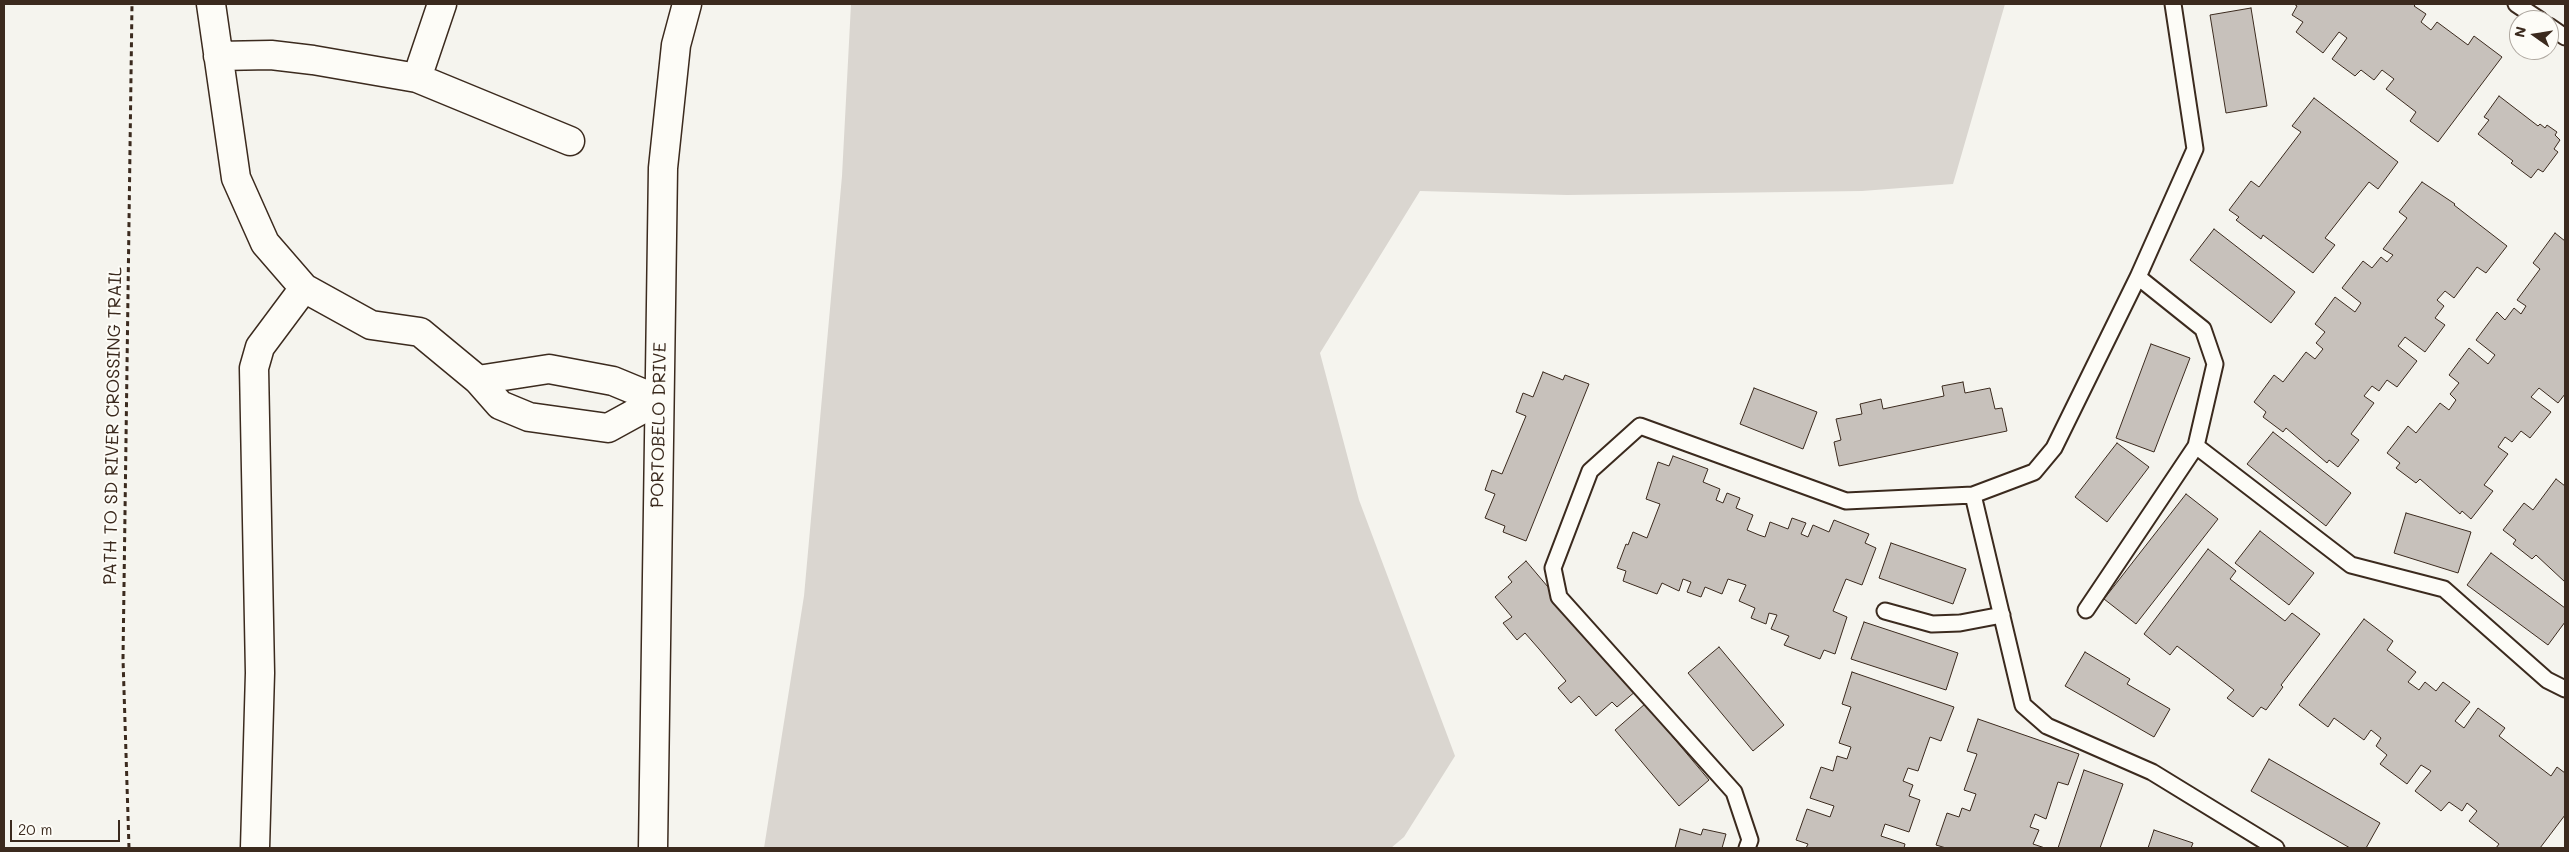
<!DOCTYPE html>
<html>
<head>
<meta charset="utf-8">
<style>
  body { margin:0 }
  #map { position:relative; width:2569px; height:852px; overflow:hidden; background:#f5f4ee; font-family:Mali,sans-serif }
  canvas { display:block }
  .frame { position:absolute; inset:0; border:5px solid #3b2a1e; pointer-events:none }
  .north { position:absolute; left:2509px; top:10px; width:50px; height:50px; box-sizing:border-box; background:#fdfcf7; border:1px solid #afa8a0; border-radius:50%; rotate:283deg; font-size:14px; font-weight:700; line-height:20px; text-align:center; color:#3b2a1e }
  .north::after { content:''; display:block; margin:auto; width:18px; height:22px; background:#3b2a1e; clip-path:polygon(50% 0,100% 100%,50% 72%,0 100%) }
  .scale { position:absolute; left:10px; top:820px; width:110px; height:22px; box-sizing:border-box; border:2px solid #3b2a1e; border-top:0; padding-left:6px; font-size:15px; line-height:18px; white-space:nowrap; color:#3b2a1e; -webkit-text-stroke:4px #fdfcf7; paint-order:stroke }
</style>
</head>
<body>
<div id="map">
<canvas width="2569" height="852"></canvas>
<div class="frame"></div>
<div class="north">N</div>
<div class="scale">20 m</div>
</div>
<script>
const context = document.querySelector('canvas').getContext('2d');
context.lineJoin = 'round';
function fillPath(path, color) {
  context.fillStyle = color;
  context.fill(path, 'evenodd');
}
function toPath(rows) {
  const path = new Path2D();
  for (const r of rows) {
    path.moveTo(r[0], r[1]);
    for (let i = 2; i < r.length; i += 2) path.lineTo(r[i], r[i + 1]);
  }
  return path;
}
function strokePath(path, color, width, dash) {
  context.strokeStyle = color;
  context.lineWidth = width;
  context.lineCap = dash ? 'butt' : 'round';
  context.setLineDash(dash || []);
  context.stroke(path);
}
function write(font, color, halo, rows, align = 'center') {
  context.font = font + ' Mali,sans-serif';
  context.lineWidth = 4;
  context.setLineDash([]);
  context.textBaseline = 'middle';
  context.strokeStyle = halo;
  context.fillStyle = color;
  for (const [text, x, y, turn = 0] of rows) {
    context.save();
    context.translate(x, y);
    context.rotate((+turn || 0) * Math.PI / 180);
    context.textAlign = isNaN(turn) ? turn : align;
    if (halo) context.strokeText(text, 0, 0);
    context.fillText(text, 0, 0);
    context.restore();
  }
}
const green = toPath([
  [851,4,2005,4,1953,184,1862,191,1567,195,1420,191,1320,353,1359,500,1455,756,1404,837,1391,848,764,848,804,596,842,176]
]);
const building = toPath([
  [2294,4,2416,4,2414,6,2426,14,2421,22,2431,30,2437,22,2468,45,2474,36,2502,57,2438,142,2410,121,2416,112,2386,89,2394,79,2382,70,2374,80,2361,70,2355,76,2332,59,2347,38,2339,32,2323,53,2296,32,2303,22,2292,15,2297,6,2294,4],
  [2251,8,2267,106,2226,113,2210,15,2251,8],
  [2499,96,2538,126,2540,124,2545,128,2547,125,2557,132,2555,135,2560,140,2554,149,2558,152,2543,172,2538,169,2531,178,2511,163,2513,161,2478,134,2489,120,2484,117,2499,96],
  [2314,98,2398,162,2378,189,2369,182,2325,238,2335,245,2313,273,2263,235,2261,239,2236,220,2239,217,2229,210,2251,181,2259,187,2301,132,2292,126,2314,98],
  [2422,182,2455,204,2454,205,2507,246,2486,273,2477,267,2454,298,2445,291,2437,300,2444,306,2435,318,2445,325,2425,352,2405,337,2398,346,2417,361,2397,387,2387,380,2379,391,2372,386,2364,396,2374,403,2351,434,2359,440,2338,467,2329,460,2327,463,2286,428,2283,432,2263,417,2266,412,2254,402,2274,375,2283,382,2306,352,2315,359,2323,349,2316,343,2325,332,2315,324,2335,297,2355,312,2361,303,2342,288,2363,261,2372,268,2381,257,2387,262,2393,255,2383,249,2407,218,2399,212,2422,182],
  [2214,229,2295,292,2271,323,2190,260,2214,229],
  [2555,233,2565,241,2565,394,2558,403,2539,388,2531,397,2551,412,2530,438,2521,431,2512,442,2505,437,2498,447,2508,454,2484,485,2493,491,2471,519,2462,511,2460,514,2420,479,2416,483,2396,468,2400,463,2387,453,2408,426,2416,433,2440,403,2449,410,2456,400,2450,394,2459,383,2449,375,2469,348,2488,364,2495,355,2476,340,2497,312,2505,320,2514,308,2521,314,2526,306,2517,300,2540,269,2533,263,2555,233],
  [2151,344,2190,358,2154,452,2116,438,2151,344],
  [1543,372,1563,380,1565,375,1589,384,1526,541,1503,532,1505,526,1485,518,1495,494,1485,490,1492,470,1502,474,1526,416,1516,412,1523,393,1533,397,1543,372],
  [1963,382,1965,393,1990,388,1995,409,2002,408,2007,431,1839,466,1834,442,1841,440,1836,419,1862,414,1860,404,1881,399,1883,409,1944,396,1942,386,1963,382],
  [1754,388,1817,412,1803,449,1740,424,1754,388],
  [2273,432,2351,493,2326,526,2247,464,2273,432],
  [2117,443,2149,467,2107,522,2075,497,2117,443],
  [1673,456,1708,469,1703,482,1720,489,1716,500,1723,503,1727,493,1740,498,1736,508,1753,515,1747,530,1759,535,1765,537,1770,522,1788,529,1792,518,1806,523,1801,534,1808,537,1813,525,1829,532,1834,520,1869,534,1865,543,1876,548,1862,585,1846,579,1833,611,1847,617,1835,654,1824,650,1820,659,1784,645,1789,636,1771,629,1777,615,1769,613,1766,624,1751,618,1755,608,1739,601,1746,585,1728,579,1722,594,1705,587,1701,597,1687,592,1691,582,1683,579,1679,591,1662,583,1657,594,1623,581,1626,571,1617,568,1626,544,1628,545,1633,532,1647,538,1660,504,1646,499,1658,462,1669,466,1673,456],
  [2556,479,2565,486,2565,582,2536,555,2532,559,2513,544,2516,540,2503,530,2524,503,2533,510,2556,479],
  [2186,494,2218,519,2136,624,2104,599,2186,494],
  [2406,513,2471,532,2458,573,2394,553,2406,513],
  [2260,531,2314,573,2289,605,2235,563,2260,531],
  [1891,543,1966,569,1953,604,1879,578,1891,543],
  [2208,549,2236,571,2230,579,2285,621,2292,613,2320,634,2281,685,2283,687,2266,710,2261,707,2253,717,2227,698,2234,690,2177,646,2170,655,2144,634,2208,549],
  [2491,553,2565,608,2565,622,2548,645,2467,585,2491,553],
  [1526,561,1636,691,1617,707,1612,702,1596,716,1579,696,1571,703,1558,688,1566,681,1539,649,1525,633,1517,640,1503,623,1512,617,1495,597,1512,582,1508,577,1526,561],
  [2364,619,2393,641,2387,650,2416,672,2408,682,2419,690,2425,682,2436,691,2443,682,2470,702,2455,721,2464,728,2478,708,2505,728,2499,736,2551,776,2557,767,2565,773,2565,815,2540,848,2496,848,2499,844,2469,821,2477,811,2467,803,2462,811,2449,802,2441,811,2415,791,2431,771,2421,765,2407,784,2380,764,2387,755,2376,746,2381,738,2371,730,2364,740,2334,718,2328,727,2299,705,2364,619],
  [1864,622,1958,653,1946,690,1851,659,1864,622],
  [1719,647,1784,725,1753,751,1688,673,1719,647],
  [2085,652,2130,679,2127,684,2170,709,2154,737,2065,686,2085,652],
  [1852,672,1954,707,1941,741,1930,737,1918,771,1908,768,1903,781,1913,785,1909,796,1920,800,1909,832,1885,824,1881,836,1905,844,1904,848,1806,848,1808,844,1796,840,1807,809,1830,817,1834,806,1810,798,1821,767,1833,771,1837,756,1847,759,1851,747,1839,743,1851,707,1842,704,1852,672],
  [1645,704,1709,780,1679,806,1615,730,1645,704],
  [1978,719,2079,754,2068,785,2058,782,2046,819,2035,814,2030,827,2039,830,2033,844,2045,848,1946,848,1936,845,1947,813,1959,817,1962,808,1970,811,1976,794,1964,790,1977,754,1967,751,1978,719],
  [2269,759,2380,823,2366,848,2350,848,2251,791,2269,759],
  [2084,770,2123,784,2100,848,2058,848,2084,770],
  [1680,829,1701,835,1703,829,1726,834,1722,848,1675,848,1680,829],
  [2154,830,2193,843,2191,848,2148,848,2154,830]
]);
const path = toPath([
  [129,848,123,659,132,4]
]);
const service = toPath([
  [2516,4,2540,20],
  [2549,26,2565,37],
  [2196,446,2351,565,2444,589,2547,680,2565,689],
  [1973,495,2023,705,2047,726,2152,772,2276,848],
  [2086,610,2196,446,2215,364,2203,329,2138,277],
  [1885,611,1932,624,1960,623,2002,615],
  [1747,848,1750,840,1734,792,1559,597,1553,568,1590,471,1640,426,1846,501,1973,495,2034,472,2054,448,2138,277,2195,149,2173,4]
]);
const minor = toPath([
  [211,4,236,178,265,243,304,288,371,325,420,332,478,380,500,405,529,417,608,428,659,400],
  [218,56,271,55,313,60,417,78,570,141],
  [417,78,442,4],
  [478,380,549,369,613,381,659,400],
  [255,848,260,673,254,368,260,347,304,288]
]);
const tertiary = toPath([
  [653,848,663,168,676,45,687,4]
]);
const streetNames = [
  ["PORTOBELO DRIVE",659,425,-89],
  ["PATH TO SD RIVER CROSSING TRAIL",113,426,-89]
];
fillPath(green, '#dad6d0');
fillPath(building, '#c7c1bb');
strokePath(building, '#3b2a1e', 1);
strokePath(service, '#3b2a1e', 19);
strokePath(minor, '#3b2a1e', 31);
strokePath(tertiary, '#3b2a1e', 31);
strokePath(path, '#3b2a1e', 3, [5, 4]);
strokePath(service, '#fdfcf7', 15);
strokePath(minor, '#fdfcf7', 28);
strokePath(tertiary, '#fdfcf7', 28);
write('18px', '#3b2a1e', '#fdfcf7', streetNames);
</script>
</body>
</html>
